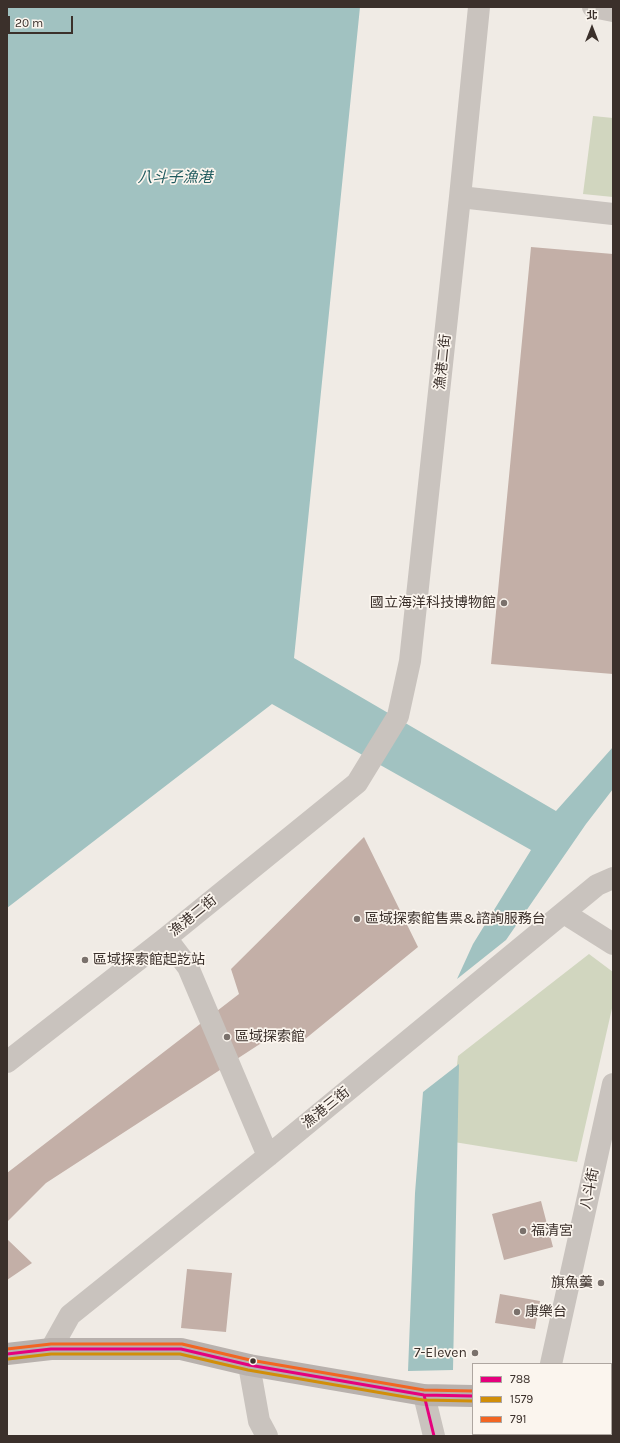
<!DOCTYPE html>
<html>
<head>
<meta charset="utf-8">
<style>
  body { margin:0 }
  #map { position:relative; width:620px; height:1443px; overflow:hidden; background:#f0ebe5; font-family:Karla,"Noto Sans TC",sans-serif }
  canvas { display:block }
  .frame { position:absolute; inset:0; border:8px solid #3b302b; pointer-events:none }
  .legend { position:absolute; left:472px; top:1363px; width:140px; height:72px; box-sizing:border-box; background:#fbf5ee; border:1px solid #aea6a0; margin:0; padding:5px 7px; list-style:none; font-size:12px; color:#3b302b }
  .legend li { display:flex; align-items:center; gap:8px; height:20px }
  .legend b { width:20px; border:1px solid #aea6a0 }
  .north { position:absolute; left:572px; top:8px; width:40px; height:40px; -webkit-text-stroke:3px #fbf5ee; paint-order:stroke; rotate:0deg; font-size:11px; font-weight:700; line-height:16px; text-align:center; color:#3b302b }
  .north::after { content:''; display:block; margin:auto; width:14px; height:18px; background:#3b302b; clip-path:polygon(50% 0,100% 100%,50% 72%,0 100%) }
  .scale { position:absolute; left:8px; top:16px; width:65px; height:18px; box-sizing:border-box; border:2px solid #3b302b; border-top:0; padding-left:5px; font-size:12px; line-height:14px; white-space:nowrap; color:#3b302b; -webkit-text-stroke:3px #fbf5ee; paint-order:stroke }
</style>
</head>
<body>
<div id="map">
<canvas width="620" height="1443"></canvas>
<div class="frame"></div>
<ul class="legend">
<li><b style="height:5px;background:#e5007d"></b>788</li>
<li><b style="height:5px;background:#d18e09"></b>1579</li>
<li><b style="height:5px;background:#f26522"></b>791</li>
</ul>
<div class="north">北</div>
<div class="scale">20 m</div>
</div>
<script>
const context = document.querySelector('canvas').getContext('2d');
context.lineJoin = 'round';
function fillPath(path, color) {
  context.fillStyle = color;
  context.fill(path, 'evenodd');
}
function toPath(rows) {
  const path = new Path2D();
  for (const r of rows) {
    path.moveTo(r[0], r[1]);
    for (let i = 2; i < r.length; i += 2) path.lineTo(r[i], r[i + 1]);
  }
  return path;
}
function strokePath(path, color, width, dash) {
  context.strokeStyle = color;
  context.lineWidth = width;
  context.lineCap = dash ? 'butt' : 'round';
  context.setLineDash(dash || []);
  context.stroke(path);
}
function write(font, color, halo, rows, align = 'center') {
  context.font = font + ' Karla,"Noto Sans TC",sans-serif';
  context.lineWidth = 3.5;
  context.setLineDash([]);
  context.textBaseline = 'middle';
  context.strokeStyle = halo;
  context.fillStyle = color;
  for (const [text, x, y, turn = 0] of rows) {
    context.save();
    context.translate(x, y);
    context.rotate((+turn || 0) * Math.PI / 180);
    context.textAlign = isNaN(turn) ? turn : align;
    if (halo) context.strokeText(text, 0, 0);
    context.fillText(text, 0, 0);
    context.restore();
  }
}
const green = toPath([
  [593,116,613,118,613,197,583,194],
  [589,954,613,972,613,1004,577,1162,448,1141,458,1056]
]);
const water = toPath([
  [7,7,360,7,294,658,556,811,613,747,613,789,586,824,506,940,457,979,473,944,531,850,272,704,7,908],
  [459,1064,453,1370,408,1371,415,1193,423,1092]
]);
const building = toPath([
  [531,247,613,254,613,674,491,664],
  [364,837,418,947,299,1044,283,1029,46,1183,7,1222,7,1173,239,994,231,969],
  [541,1201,553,1247,504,1260,492,1214],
  [7,1239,32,1263,7,1280],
  [187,1269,232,1273,226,1332,181,1328],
  [500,1294,540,1301,535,1329,495,1323]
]);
const minor = toPath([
  [593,7,613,11],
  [460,197,613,214],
  [564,913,613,944],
  [166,938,188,967,268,1156],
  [7,1062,166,938,357,783,398,716,410,661,460,197,479,7],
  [51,1349,70,1315,268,1156,597,885,613,878],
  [551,1364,613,1084],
  [249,1365,259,1421,267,1436],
  [424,1395,434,1436],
  [593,1434,595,1436]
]);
const major = toPath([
  [7,1354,51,1349,181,1349,249,1365,424,1395,473,1396],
  [611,1399,613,1398]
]);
const bus1 = toPath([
  [7,1354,51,1349,181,1349,249,1365,424,1395,473,1396],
  [424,1395,434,1436]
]);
const bus2 = toPath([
  [8,1359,51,1354,180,1354,248,1370,423,1400,473,1401]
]);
const bus3 = toPath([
  [7,1349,51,1344,182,1344,250,1360,424,1390,473,1391]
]);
const markers = [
  [504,603,4,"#7a716c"],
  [357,919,4,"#7a716c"],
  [85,960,4,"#7a716c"],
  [227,1037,4,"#7a716c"],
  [523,1231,4,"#7a716c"],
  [601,1283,4,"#7a716c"],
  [517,1312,4,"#7a716c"],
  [475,1353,4,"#7a716c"],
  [253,1361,3.5,"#3b302b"]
];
const streetNames = [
  ["漁港二街",443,362,-84],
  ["漁港二街",193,916,-39],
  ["漁港三街",326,1108,-39],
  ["八斗街",590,1189,-78]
];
const poiNames = [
  ["國立海洋科技博物館",496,603,"right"],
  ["區域探索館售票&諮詢服務台",365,919],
  ["區域探索館起訖站",93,960],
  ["區域探索館",235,1037],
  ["福清宮",531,1231],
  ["旗魚羹",593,1283,"right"],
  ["康樂台",525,1312],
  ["7-Eleven",467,1353,"right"]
];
const waterNames = [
  ["八斗子漁港",175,178]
];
fillPath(green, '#d1d6bf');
fillPath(water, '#a1c2c1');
fillPath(building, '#c3afa7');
strokePath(minor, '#c9c3be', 22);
strokePath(major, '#b8b1ad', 22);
strokePath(bus1, '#e5007d', 3);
strokePath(bus2, '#d18e09', 3);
strokePath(bus3, '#f26522', 3);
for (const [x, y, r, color] of markers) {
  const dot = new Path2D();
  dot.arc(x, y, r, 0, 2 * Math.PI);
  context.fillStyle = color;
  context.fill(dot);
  strokePath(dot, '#fbf5ee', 1.5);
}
write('14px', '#3b302b', '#fbf5ee', streetNames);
write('14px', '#3b302b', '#fbf5ee', poiNames, 'left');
write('italic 15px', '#1f5a5e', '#fbf5ee', waterNames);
</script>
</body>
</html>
